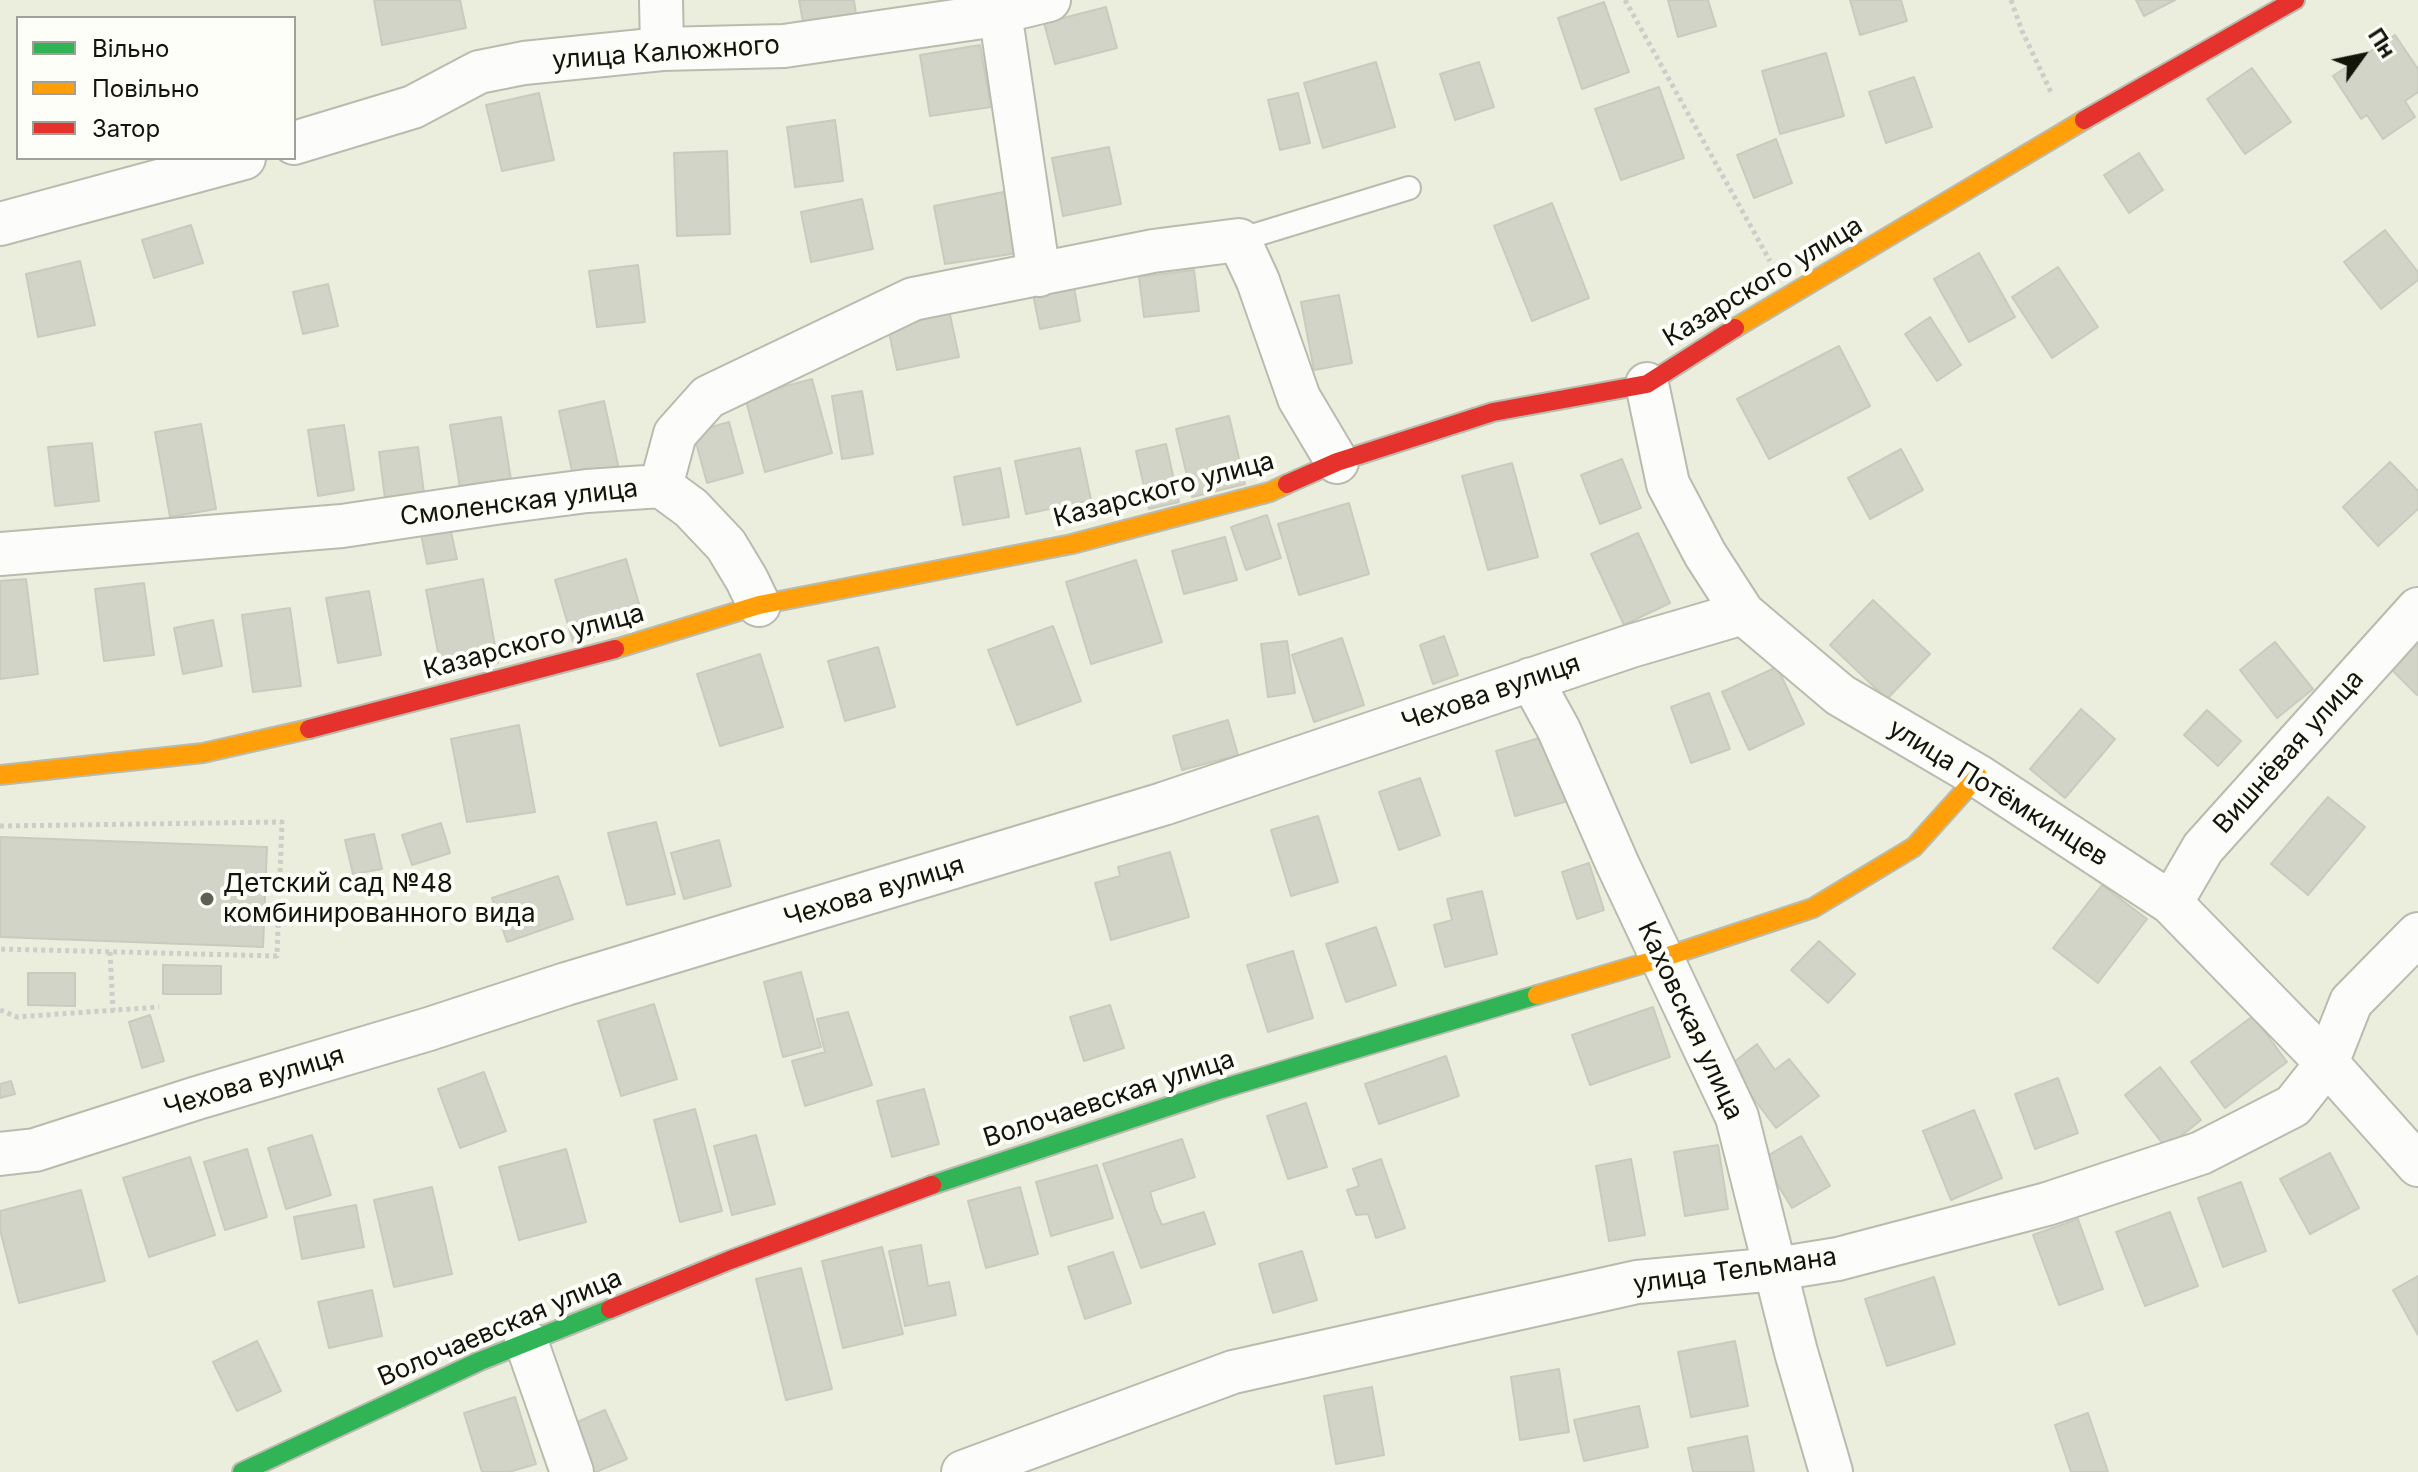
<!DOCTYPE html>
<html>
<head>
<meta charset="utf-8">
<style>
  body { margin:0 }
  #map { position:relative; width:2418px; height:1472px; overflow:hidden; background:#ebeedd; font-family:Inter,sans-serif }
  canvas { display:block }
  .legend { position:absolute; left:16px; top:16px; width:280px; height:144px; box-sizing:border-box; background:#fefef9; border:2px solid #a0a099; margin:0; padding:10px 14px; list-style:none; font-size:24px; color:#13140a }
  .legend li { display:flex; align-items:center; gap:16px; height:40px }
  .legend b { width:40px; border:2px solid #a0a099 }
  .north { position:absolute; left:2322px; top:16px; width:80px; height:80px; -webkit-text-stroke:6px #fefef9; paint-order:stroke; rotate:57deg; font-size:22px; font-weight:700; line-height:32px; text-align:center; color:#13140a }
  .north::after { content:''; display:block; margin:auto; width:28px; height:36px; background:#13140a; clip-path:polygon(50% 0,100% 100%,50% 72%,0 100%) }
</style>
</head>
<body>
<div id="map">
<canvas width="2418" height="1472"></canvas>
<ul class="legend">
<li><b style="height:10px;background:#30b455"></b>Вільно</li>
<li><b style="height:10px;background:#ff9f0a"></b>Повільно</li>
<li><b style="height:10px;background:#e5322d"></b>Затор</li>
</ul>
<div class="north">Пн</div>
</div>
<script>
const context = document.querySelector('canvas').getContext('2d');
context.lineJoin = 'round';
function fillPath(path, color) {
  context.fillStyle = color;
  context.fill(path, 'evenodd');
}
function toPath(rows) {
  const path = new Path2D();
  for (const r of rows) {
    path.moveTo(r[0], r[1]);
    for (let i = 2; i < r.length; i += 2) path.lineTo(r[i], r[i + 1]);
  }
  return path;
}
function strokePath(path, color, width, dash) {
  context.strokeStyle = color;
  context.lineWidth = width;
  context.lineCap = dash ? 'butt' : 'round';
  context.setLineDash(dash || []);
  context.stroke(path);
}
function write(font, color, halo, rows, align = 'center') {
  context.font = font + ' Inter,sans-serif';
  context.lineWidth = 8;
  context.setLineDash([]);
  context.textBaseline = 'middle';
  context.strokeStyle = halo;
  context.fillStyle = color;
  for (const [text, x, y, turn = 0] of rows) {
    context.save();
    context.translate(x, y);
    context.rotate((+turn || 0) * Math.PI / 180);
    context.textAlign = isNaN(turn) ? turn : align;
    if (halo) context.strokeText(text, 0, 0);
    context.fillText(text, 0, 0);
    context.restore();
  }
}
const building = toPath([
  [374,0,460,0,466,28,382,45,374,0],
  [799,0,854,0,856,14,803,22,799,0],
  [1668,0,1708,0,1716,26,1678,37,1668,0],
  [1850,0,1901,0,1907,21,1860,35,1850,0],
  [2136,0,2175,0,2144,16,2136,0],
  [1604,2,1629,72,1582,89,1558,18,1604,2],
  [1106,7,1117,48,1055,64,1044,23,1106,7],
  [2395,35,2418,69,2418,92,2405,101,2415,117,2383,139,2367,115,2361,119,2333,76,2395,35],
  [980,45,991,107,930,116,920,55,980,45],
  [1826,53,1844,116,1780,134,1762,71,1826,53],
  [1376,62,1395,127,1323,148,1304,83,1376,62],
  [1479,62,1494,107,1455,120,1440,74,1479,62],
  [2252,68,2291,122,2245,154,2207,99,2252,68],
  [1914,77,1932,127,1886,143,1869,92,1914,77],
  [1659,87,1684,158,1621,180,1595,109,1659,87],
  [539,93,554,160,502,171,486,105,539,93],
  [1298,93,1310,143,1280,150,1268,100,1298,93],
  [835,120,843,181,795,187,787,127,835,120],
  [1776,139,1792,183,1754,198,1737,155,1776,139],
  [1109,147,1121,204,1063,216,1052,158,1109,147],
  [727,151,730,234,677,236,674,153,727,151],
  [2139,153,2163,190,2129,213,2104,175,2139,153],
  [1008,191,1018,253,945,264,934,206,1008,191],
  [862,199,873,249,811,262,801,212,862,199],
  [1552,203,1589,298,1532,321,1494,226,1552,203],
  [191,225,203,263,154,278,142,240,191,225],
  [2385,230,2418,272,2418,280,2381,309,2344,262,2385,230],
  [1979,253,2015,317,1969,342,1934,279,1979,253],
  [80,261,95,325,38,337,26,274,80,261],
  [638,265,645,322,597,327,589,271,638,265],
  [2058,267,2098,327,2052,358,2012,297,2058,267],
  [1194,270,1199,311,1144,317,1139,277,1194,270],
  [328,284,338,326,303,334,293,292,328,284],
  [1074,287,1080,321,1040,329,1033,294,1074,287],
  [1339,295,1352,363,1314,370,1301,302,1339,295],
  [949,310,959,357,897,370,887,323,949,310],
  [1930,317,1961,365,1937,381,1905,334,1930,317],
  [1839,346,1870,406,1769,459,1737,399,1839,346],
  [812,379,832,453,765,472,745,397,812,379],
  [862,391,873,454,842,459,832,396,862,391],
  [604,401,620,474,575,485,559,411,604,401],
  [1229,416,1245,484,1192,497,1176,429,1229,416],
  [501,417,511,480,460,488,450,425,501,417],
  [729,422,743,473,707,483,693,432,729,422],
  [201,424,216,509,170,517,155,432,201,424],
  [344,425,354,490,318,496,308,430,344,425],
  [92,443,99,501,55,506,48,447,92,443],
  [1166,444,1179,502,1149,509,1136,451,1166,444],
  [418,447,424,493,385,498,379,452,418,447],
  [1080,448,1091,500,1026,514,1015,461,1080,448],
  [1901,449,1923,490,1870,519,1848,478,1901,449],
  [1622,459,1641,508,1600,524,1581,475,1622,459],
  [2390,462,2418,491,2418,509,2378,546,2343,507,2390,462],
  [1512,463,1538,557,1488,570,1462,476,1512,463],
  [1000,468,1009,517,963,525,954,477,1000,468],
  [1349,503,1369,574,1299,595,1278,524,1349,503],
  [1267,515,1281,558,1246,570,1231,527,1267,515],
  [448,518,457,559,427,564,419,524,448,518],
  [1638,533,1670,603,1624,625,1591,554,1638,533],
  [1225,537,1237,580,1184,594,1172,551,1225,537],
  [626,559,644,621,573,642,555,580,626,559],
  [1136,560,1162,642,1091,664,1066,582,1136,560],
  [26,579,38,674,0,679,0,581,26,579],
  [483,579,498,663,442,673,426,590,483,579],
  [144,583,154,655,104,661,95,589,144,583],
  [369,591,381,655,338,663,326,598,369,591],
  [1873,600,1930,654,1887,699,1830,645,1873,600],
  [290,608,301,686,253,692,242,615,290,608],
  [213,620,222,666,183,674,174,628,213,620],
  [1053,626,1081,701,1017,725,988,650,1053,626],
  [1444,636,1458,675,1433,684,1420,645,1444,636],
  [1342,638,1364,705,1314,722,1292,655,1342,638],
  [2418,640,2418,694,2417,695,2389,667,2418,640],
  [1287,641,1295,693,1268,697,1261,644,1287,641],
  [2275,642,2313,689,2277,718,2240,670,2275,642],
  [878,647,895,707,845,721,828,661,878,647],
  [760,654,783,727,720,746,697,674,760,654],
  [1777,667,1804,724,1749,750,1722,692,1777,667],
  [1709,693,1730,749,1691,763,1671,707,1709,693],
  [2081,709,2115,739,2065,798,2030,769,2081,709],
  [2207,710,2241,741,2218,766,2184,735,2207,710],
  [1228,720,1238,755,1182,770,1173,736,1228,720],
  [519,725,535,812,467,822,451,739,519,725],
  [1549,735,1568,801,1515,816,1496,751,1549,735],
  [1420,778,1440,835,1399,850,1379,792,1420,778],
  [2328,797,2365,827,2308,895,2271,864,2328,797],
  [1318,816,1338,882,1291,896,1271,830,1318,816],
  [656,822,675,894,627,905,608,833,656,822],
  [441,823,450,853,412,865,402,835,441,823],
  [374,834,382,869,353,874,345,840,374,834],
  [0,837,267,847,263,947,0,937,0,837],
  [719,840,731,886,684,899,671,853,719,840],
  [1170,852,1189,917,1111,940,1095,883,1120,876,1118,867,1170,852],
  [1589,863,1604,910,1577,919,1562,872,1589,863],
  [558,876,573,919,507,942,492,898,558,876],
  [2102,885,2147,919,2098,983,2053,948,2102,885],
  [1482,891,1497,954,1445,967,1434,925,1452,920,1447,899,1482,891],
  [1376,927,1396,985,1346,1002,1326,944,1376,927],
  [1819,941,1855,974,1828,1003,1791,970,1819,941],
  [1293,951,1313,1018,1268,1032,1247,965,1293,951],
  [163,965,221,966,221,994,163,994,163,965],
  [801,972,821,1047,783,1057,764,982,801,972],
  [28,973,75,973,75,1006,28,1005,28,973],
  [654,1004,677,1079,621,1096,598,1021,654,1004],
  [1110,1005,1124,1048,1084,1061,1070,1017,1110,1005],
  [1653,1007,1670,1057,1590,1085,1572,1035,1653,1007],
  [848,1012,872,1085,805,1106,792,1061,825,1052,817,1019,848,1012],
  [150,1015,164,1061,142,1068,129,1022,150,1015],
  [2253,1016,2287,1062,2225,1108,2191,1062,2253,1016],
  [1757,1044,1775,1070,1789,1059,1819,1096,1776,1128,1729,1066,1757,1044],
  [1446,1056,1459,1096,1379,1124,1365,1084,1446,1056],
  [2160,1067,2201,1120,2166,1148,2125,1095,2160,1067],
  [484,1072,506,1131,460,1148,438,1089,484,1072],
  [2058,1078,2078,1133,2035,1149,2015,1094,2058,1078],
  [11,1081,15,1094,0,1098,0,1084,11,1081],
  [924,1089,939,1144,892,1157,877,1101,924,1089],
  [1306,1103,1327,1167,1288,1179,1267,1116,1306,1103],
  [695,1109,722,1211,680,1222,654,1120,695,1109],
  [1974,1110,2002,1178,1951,1200,1923,1131,1974,1110],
  [312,1135,331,1195,286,1209,268,1148,312,1135],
  [756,1135,775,1204,732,1215,714,1146,756,1135],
  [1801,1136,1830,1186,1792,1208,1762,1159,1801,1136],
  [1182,1139,1195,1177,1150,1192,1155,1209,1162,1225,1204,1212,1215,1244,1141,1268,1103,1164,1182,1139],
  [1718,1145,1728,1209,1685,1216,1674,1152,1718,1145],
  [247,1149,267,1217,225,1230,204,1162,247,1149],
  [566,1149,586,1222,519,1240,499,1167,566,1149],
  [2330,1153,2359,1208,2310,1234,2280,1179,2330,1153],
  [190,1157,215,1235,149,1257,123,1178,190,1157],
  [1381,1159,1405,1228,1376,1238,1368,1214,1356,1215,1347,1190,1359,1186,1353,1169,1381,1159],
  [1631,1159,1645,1235,1609,1241,1596,1166,1631,1159],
  [1097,1165,1113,1218,1051,1236,1036,1182,1097,1165],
  [2241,1182,2266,1251,2223,1267,2198,1198,2241,1182],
  [432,1187,452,1274,394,1287,374,1200,432,1187],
  [1020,1187,1038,1254,986,1268,968,1201,1020,1187],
  [81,1190,105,1281,19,1303,0,1230,0,1211,81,1190],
  [356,1205,364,1247,302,1259,294,1217,356,1205],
  [2170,1212,2198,1286,2145,1306,2116,1232,2170,1212],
  [2078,1219,2103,1289,2059,1305,2033,1235,2078,1219],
  [921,1245,928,1286,949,1282,956,1315,905,1326,889,1251,921,1245],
  [882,1247,903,1334,843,1348,822,1261,882,1247],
  [1302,1251,1317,1300,1273,1313,1259,1264,1302,1251],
  [1113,1252,1131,1303,1085,1319,1068,1267,1113,1252],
  [801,1268,832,1389,786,1400,756,1279,801,1268],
  [2418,1276,2418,1335,2393,1290,2418,1276],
  [1934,1277,1955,1344,1887,1366,1865,1299,1934,1277],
  [372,1290,382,1336,329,1348,318,1302,372,1290],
  [257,1341,281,1391,237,1411,213,1362,257,1341],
  [1735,1341,1748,1406,1691,1417,1678,1352,1735,1341],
  [1559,1369,1569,1432,1520,1440,1511,1377,1559,1369],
  [1372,1387,1384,1455,1336,1464,1324,1396,1372,1387],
  [515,1397,536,1464,509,1472,482,1472,464,1413,515,1397],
  [1639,1406,1648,1447,1584,1461,1574,1420,1639,1406],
  [605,1410,627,1459,596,1472,588,1472,568,1426,605,1410],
  [2088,1413,2108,1472,2071,1472,2055,1425,2088,1413],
  [1747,1436,1754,1472,1693,1472,1688,1448,1747,1436]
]);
const path = toPath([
  [1625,0,1770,261],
  [2011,0,2022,31,2051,92],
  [0,826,282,822,277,956,0,949],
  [110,952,113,1011],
  [0,1010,17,1017,159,1007]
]);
const lane = toPath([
  [1239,240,1409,188]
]);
const street = toPath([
  [661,0,662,49],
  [1000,12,1039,275],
  [294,143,413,107,479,72,524,63,662,49,784,46,976,18,1049,0],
  [0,224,244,158],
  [1647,384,1668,484,1705,554,1743,613,1840,695,1978,776,2171,903,2327,1063,2418,1165],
  [661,486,675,434,708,397,913,299,1153,251,1239,240,1258,281,1299,398,1337,462],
  [661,486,691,508,726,545,747,580,759,605],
  [0,554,342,526,502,502,587,491,661,486],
  [1531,679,1559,730,1617,863,1737,1117,1796,1352,1831,1472],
  [2171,903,2203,848,2418,609],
  [0,1154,35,1150,197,1098,429,1029,566,984,1163,804,1631,646,1743,613],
  [526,1341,572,1472],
  [963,1472,1233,1372,1637,1282,1776,1269,1838,1259,2047,1204,2201,1153,2293,1106,2327,1063,2351,1002,2418,934]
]);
const fast = toPath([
  [932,1185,1221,1089,1537,995],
  [242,1472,480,1361,610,1309]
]);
const slow = toPath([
  [1735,328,2084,120],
  [615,649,759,605,1072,544,1270,492,1287,484],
  [0,775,203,753,309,729],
  [1537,995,1662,958,1813,908,1914,847,1978,776]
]);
const jam = toPath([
  [2084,120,2295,0],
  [1287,484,1337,462,1493,412,1647,384,1735,328],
  [309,729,615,649],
  [610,1309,730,1260,932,1185]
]);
const markers = [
  [207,899,8,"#5f6054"]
];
const streetNames = [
  ["улица Калюжного",666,53,-4],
  ["Казарского улица",1763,282,-31],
  ["Казарского улица",1164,490,-15],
  ["Смоленская улица",519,503,-7],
  ["Казарского улица",534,642,-15],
  ["Чехова вулиця",1491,693,-19],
  ["Вишнёвая улица",2289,752,-48],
  ["улица Потёмкинцев",1998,793,32],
  ["Чехова вулиця",874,892,-17],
  ["Каховская улица",1690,1021,65],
  ["Чехова вулиця",254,1082,-17],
  ["Волочаевская улица",1109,1099,-18],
  ["улица Тельмана",1735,1271,-8],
  ["Волочаевская улица",500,1328,-23]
];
const poiNames = [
  ["Детский сад №48",223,884],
  ["комбинированного вида",223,914]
];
fillPath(building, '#d2d4c7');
strokePath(building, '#c9cbbe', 2);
strokePath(lane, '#b9bbae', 26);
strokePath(street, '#b9bbae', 46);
strokePath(fast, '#b9bbae', 22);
strokePath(slow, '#b9bbae', 22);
strokePath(jam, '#b9bbae', 22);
strokePath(path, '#cccec9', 5, [4, 4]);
strokePath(lane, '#fcfcfa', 22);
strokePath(street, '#fcfcfa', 42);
strokePath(fast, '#30b455', 18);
strokePath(slow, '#ff9f0a', 18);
strokePath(jam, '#e5322d', 18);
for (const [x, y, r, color] of markers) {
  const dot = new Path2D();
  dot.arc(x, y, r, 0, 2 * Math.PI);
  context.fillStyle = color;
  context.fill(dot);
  strokePath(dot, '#fefef9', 3);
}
write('26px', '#13140a', '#fefef9', streetNames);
write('26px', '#13140a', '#fefef9', poiNames, 'left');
</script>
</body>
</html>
